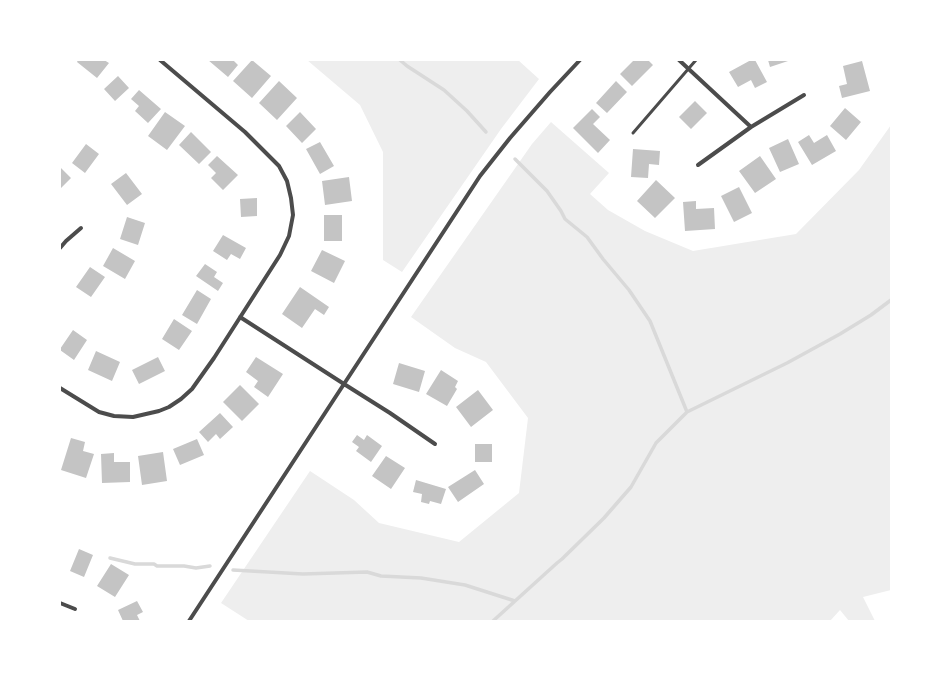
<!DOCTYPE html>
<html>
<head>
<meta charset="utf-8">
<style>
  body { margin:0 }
  #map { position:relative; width:951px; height:681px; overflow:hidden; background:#fff; font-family:"PT Serif",serif }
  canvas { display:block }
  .frame { position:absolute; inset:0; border:61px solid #fff; pointer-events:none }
</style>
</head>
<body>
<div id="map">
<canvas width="951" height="681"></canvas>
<div class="frame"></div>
</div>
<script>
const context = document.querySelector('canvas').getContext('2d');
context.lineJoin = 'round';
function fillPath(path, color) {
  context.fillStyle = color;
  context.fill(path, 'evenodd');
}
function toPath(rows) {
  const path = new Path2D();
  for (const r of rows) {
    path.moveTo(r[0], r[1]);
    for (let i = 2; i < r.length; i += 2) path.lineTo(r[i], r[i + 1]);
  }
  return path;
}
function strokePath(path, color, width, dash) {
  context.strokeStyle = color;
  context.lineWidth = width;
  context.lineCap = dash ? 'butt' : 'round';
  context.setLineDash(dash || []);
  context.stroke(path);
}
const green = toPath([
  [307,60,518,60,539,79,501,129,402,272,383,260,383,152,360,105],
  [551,122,609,173,590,194,608,210,645,231,693,251,796,234,859,170,891,125,891,590,863,597,875,621,849,621,840,610,830,621,249,621,221,603,310,471,354,500,379,523,459,542,519,493,528,418,486,362,455,348,411,317,532,144]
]);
const stream = toPath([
  [400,60,407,66,444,90,467,111,486,132],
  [515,159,547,191,561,211,565,219,587,237,603,259,629,290,650,321,687,412],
  [110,558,135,564,154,564,157,566,184,566,196,568,210,566],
  [233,570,303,574,367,572,381,576,421,578,465,585,515,601],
  [493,621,557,563,562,559,604,518,631,487,656,443,687,412,787,363,840,334,871,315,891,300]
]);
const building = toPath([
  [78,60,104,60,109,63,97,78,77,62],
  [208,60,233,60,238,65,228,77],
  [252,60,271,76,252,98,233,81],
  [634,60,648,60,653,65,632,86,620,74],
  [751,60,755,60,767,82,755,88,751,80,738,87,729,72],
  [768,60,791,60,770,67],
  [862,61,870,91,842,98,839,86,847,84,843,66],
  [118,76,129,88,115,101,104,89],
  [279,81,297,98,277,120,259,103],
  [616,81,627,92,607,113,596,103],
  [139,90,161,109,148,123,135,111,139,106,131,99],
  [695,101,707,113,691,129,679,117],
  [845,108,861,122,846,140,830,126],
  [592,109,600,117,593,124,610,140,598,153,573,128],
  [165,112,185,126,167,150,148,136],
  [300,112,316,129,302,143,286,126],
  [191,132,211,152,199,164,179,145],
  [809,135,814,143,827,135,836,151,812,165,798,142],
  [788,139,799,164,780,172,769,148],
  [320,142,334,166,320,174,306,149],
  [86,144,99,154,85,173,72,163],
  [633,149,660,151,659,165,649,164,648,178,631,177],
  [217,156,238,175,223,190,211,178,216,173,208,165],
  [760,156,776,179,755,193,739,171],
  [60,167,71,178,60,189],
  [126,173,142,194,127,205,111,184],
  [349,177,352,201,325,205,322,181],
  [656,180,675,198,655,218,637,201],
  [739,187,752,213,734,222,721,196],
  [257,198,257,216,241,217,240,199],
  [696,201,696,209,714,208,715,229,685,231,683,202],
  [324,215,342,215,342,241,324,241],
  [127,217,145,223,138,245,120,239],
  [223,235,246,248,240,259,231,254,227,260,213,251],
  [113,248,135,261,125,279,103,266],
  [322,250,345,261,334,283,311,271],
  [205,264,217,272,214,277,223,283,218,291,196,276],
  [90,267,105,277,91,297,76,287],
  [300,287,329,307,324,315,315,309,302,328,282,314],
  [197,290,211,299,197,324,182,315],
  [174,319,192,331,179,350,162,339],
  [73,330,87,340,74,360,60,350,60,349],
  [96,351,120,362,112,381,88,370],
  [158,357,165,371,139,384,132,370],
  [256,357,283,374,268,397,254,387,258,381,246,372],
  [399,363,425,371,419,392,393,384],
  [441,370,458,381,455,387,457,389,447,406,426,394],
  [240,385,259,404,242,421,223,402],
  [478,390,493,410,471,427,456,407],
  [220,413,233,427,220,439,216,434,208,442,199,432],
  [357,435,364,440,367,435,382,446,371,462,356,451,359,447,352,442],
  [71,438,85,442,83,451,94,454,86,478,61,470],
  [197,439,204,455,180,465,173,449],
  [475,444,492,444,492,462,475,462],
  [163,452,167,481,142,485,138,456],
  [114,453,114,462,130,462,130,482,102,483,101,454],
  [386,456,405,468,391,489,372,476],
  [475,470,484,484,458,502,448,487],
  [416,480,446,489,441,504,430,501,429,504,421,502,422,494,413,492],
  [79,549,93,555,84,577,70,571],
  [111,564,129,575,115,597,97,586],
  [137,601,143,612,137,615,140,621,123,621,118,610]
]);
const service = toPath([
  [633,133,696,60]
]);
const minor = toPath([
  [679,60,751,127],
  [698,165,751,127,804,95],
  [60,248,66,241,81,228],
  [240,317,344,384,390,413,435,444],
  [60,388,99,412,114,416,133,417,159,411,169,407,181,399,192,389,214,358,280,255,289,236,293,215,291,198,287,181,279,166,245,132,160,60],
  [60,603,75,609],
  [189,621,480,176,510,138,550,92,580,60]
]);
fillPath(green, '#eee');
strokePath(stream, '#d9d9d9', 3.5);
fillPath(building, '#c4c4c4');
strokePath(service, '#4c4c4c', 3);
strokePath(minor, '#4c4c4c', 4);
</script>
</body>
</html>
